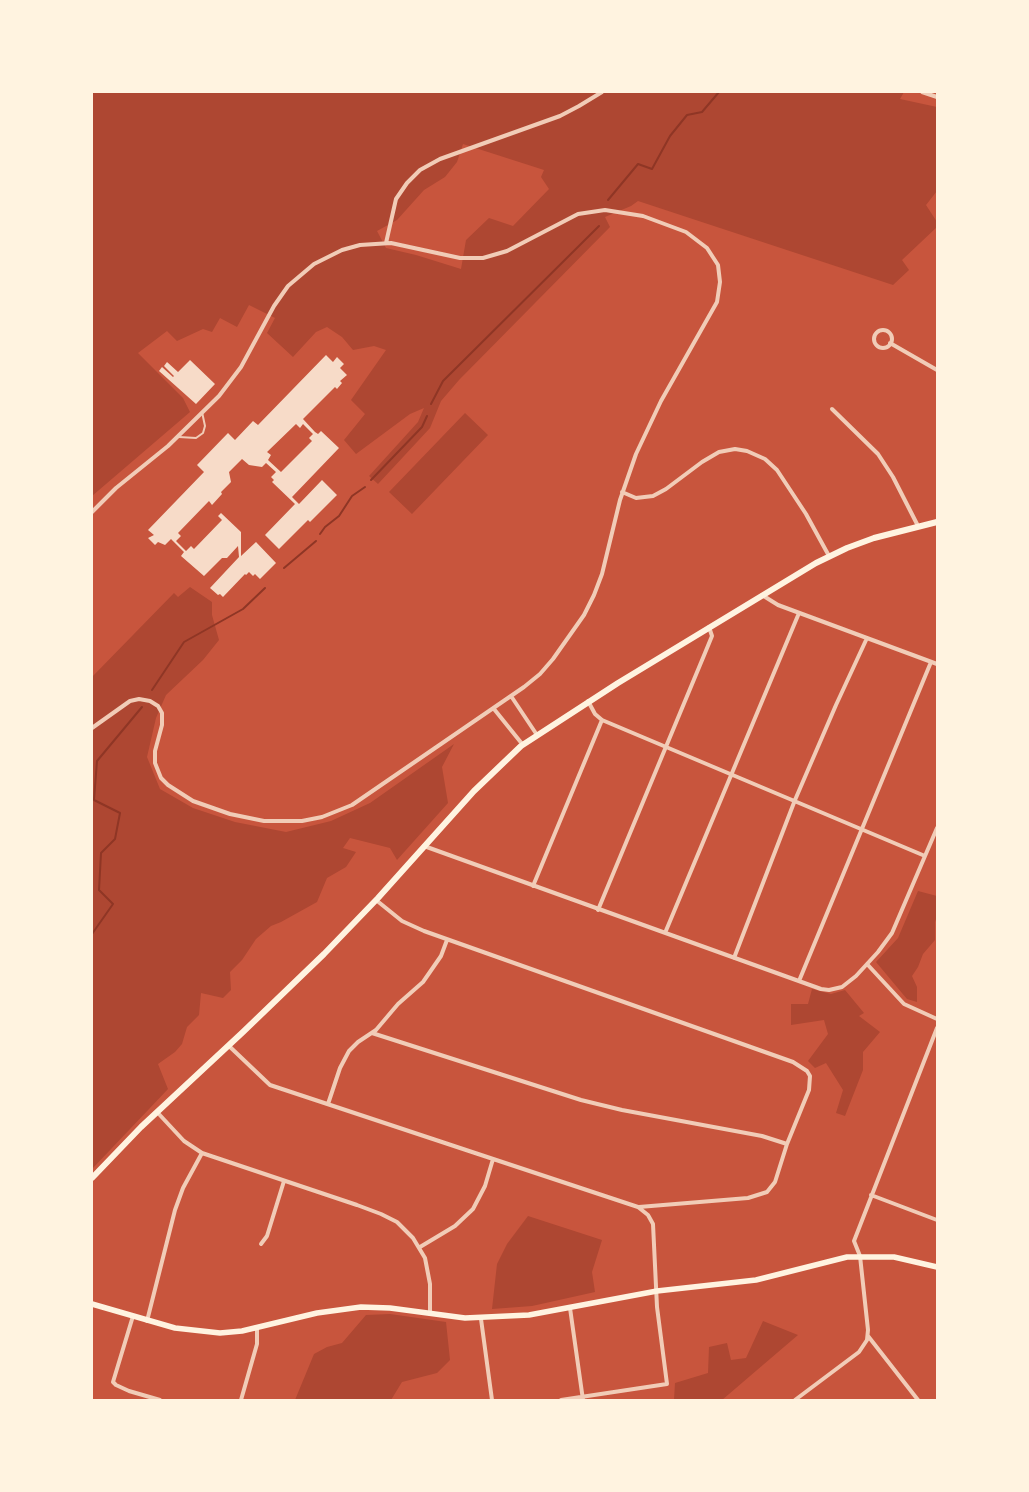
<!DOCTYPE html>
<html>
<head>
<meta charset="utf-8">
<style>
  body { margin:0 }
  #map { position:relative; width:1029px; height:1492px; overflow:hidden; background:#c8553d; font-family:Barlow,sans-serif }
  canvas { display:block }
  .frame { position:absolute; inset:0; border:93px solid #fff3e0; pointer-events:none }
</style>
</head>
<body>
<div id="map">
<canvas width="1029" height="1492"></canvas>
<div class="frame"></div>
</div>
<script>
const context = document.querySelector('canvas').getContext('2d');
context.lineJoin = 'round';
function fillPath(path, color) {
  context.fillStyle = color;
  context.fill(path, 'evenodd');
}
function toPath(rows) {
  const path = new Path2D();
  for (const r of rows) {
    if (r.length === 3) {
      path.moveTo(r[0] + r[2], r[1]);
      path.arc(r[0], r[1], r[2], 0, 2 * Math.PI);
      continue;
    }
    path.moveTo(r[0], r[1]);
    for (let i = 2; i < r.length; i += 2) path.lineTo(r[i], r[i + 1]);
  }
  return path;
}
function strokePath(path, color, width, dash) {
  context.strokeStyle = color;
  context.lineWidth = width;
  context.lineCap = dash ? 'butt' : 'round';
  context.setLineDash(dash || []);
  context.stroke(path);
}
const green = toPath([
  [92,92,904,92,900,99,937,107,937,191,926,205,937,222,937,227,902,260,909,270,893,285,638,201,631,206,605,217,610,227,459,380,441,401,430,428,378,484,369,476,418,422,424,408,410,414,356,454,344,440,365,414,351,400,386,350,374,346,353,350,342,337,327,327,316,332,293,357,267,333,275,318,249,305,237,327,220,318,212,332,203,329,177,341,167,331,138,353,183,398,190,412,92,496],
  [463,144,544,170,541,177,549,189,513,226,489,218,466,240,461,269,416,255,386,248,377,231,397,220,424,190,445,177,457,162],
  [465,413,488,435,412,514,389,492],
  [190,587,212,602,212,615,219,640,203,660,166,695,156,718,147,757,160,789,193,808,235,822,286,832,331,821,370,803,454,744,442,767,448,803,397,860,390,848,350,838,343,848,356,852,346,867,327,878,317,902,281,922,271,926,256,939,242,960,230,972,231,990,223,998,201,993,199,1015,187,1027,182,1044,175,1052,158,1064,168,1089,92,1169,92,677,174,593,178,597],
  [918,891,937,896,937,916,935,922,935,940,923,954,918,967,912,976,917,987,917,1002,907,999,876,962,898,938],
  [812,989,831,994,845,990,864,1013,859,1016,880,1032,863,1052,863,1070,845,1116,836,1113,843,1090,826,1063,815,1068,808,1061,828,1034,824,1020,791,1025,791,1004,808,1004],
  [528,1216,602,1240,592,1272,595,1292,532,1306,492,1309,497,1264,507,1244],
  [390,1314,446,1322,450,1360,437,1373,402,1382,391,1400,295,1400,314,1354,327,1347,342,1343,366,1315],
  [763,1321,798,1335,722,1400,674,1400,675,1383,708,1373,709,1347,727,1343,731,1360,746,1358]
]);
const stream = toPath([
  [608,200,638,164,652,169,670,136,687,115,702,112,719,92],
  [431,404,443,381,599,226],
  [371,480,422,427,427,416],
  [320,534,325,527,339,516,352,496,365,487],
  [284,568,316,541],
  [152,690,184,642,243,609,265,588],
  [92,934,113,904,99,890,101,853,115,839,120,813,94,800,97,761,142,707]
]);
const building = toPath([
  [326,355,333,362,337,357,344,364,340,368,347,375,340,381,342,383,337,389,335,387,303,419,315,432,318,434,321,431,339,448,292,497,299,504,322,480,337,495,310,522,308,520,279,549,265,535,295,504,272,482,274,480,271,477,276,472,266,463,262,467,249,465,242,459,229,472,231,482,221,492,222,494,212,505,209,501,178,533,181,536,176,541,186,551,191,546,194,549,222,520,218,516,221,513,241,532,241,556,256,542,276,563,260,579,255,574,253,576,249,572,246,575,245,574,223,597,220,594,218,595,210,588,239,557,238,546,227,558,222,558,204,576,181,556,184,552,171,539,165,545,158,542,155,545,148,538,154,535,148,530,204,472,197,465,228,433,235,440,253,421,258,425],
  [296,424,300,428,303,424,313,434,309,438,312,441,281,472,268,460,271,455,267,452],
  [190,360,215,384,196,404,159,371,162,367,173,377,174,376,164,366,167,362,178,372]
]);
const service = toPath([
  [179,437,196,438,203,433,205,426,202,412]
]);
const minor = toPath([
  [922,92,937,97],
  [386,243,396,199,407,183,420,170,440,159,560,116,579,106,602,92],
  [883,339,9],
  [890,343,937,370],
  [832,409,878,454,893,477,918,526],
  [622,492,636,498,653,496,666,489,702,462,719,452,735,449,747,451,765,459,777,470,806,514,829,556],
  [92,512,116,488,168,446,219,396,241,367,274,306,288,286,314,264,342,250,360,245,391,243,460,258,483,258,507,251,578,214,605,210,643,216,686,232,707,248,718,265,720,282,717,302,661,401,636,454,620,500,602,574,594,595,584,615,553,659,540,674,524,687,352,805,322,817,302,821,264,821,230,814,193,801,168,785,161,778,155,763,155,751,162,725,162,713,158,706,150,701,139,699,130,701,92,728],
  [762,595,778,605,937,664],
  [511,696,537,735],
  [494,709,523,745],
  [602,720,925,856],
  [424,846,821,989,829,990,842,987,856,976,878,952,892,933,937,828],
  [533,886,602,720,595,714,588,701],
  [376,900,402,921,424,931,793,1062,807,1071,810,1076,809,1090,787,1144,775,1182,767,1192,748,1198,639,1207],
  [598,910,705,653,712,636,709,627],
  [665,933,799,613],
  [734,958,795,800,836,705,867,638],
  [867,964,904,1004,937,1019],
  [799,981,931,662],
  [372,1033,581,1100,622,1110,762,1136,787,1144],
  [229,1046,270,1085,638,1207,648,1215,653,1224,657,1307,667,1384,561,1400],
  [328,1104,340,1068,349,1051,358,1042,376,1030,398,1004,423,982,441,956,447,940],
  [157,1112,184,1141,202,1153,357,1205,381,1214,397,1222,413,1238,425,1258,430,1284,430,1314],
  [871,1195,937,1220],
  [261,1244,267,1236,284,1181],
  [420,1247,455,1226,473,1209,485,1186,493,1159],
  [570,1308,583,1400],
  [133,1316,113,1382,116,1385,129,1391,160,1400],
  [481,1319,492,1400],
  [147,1321,175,1210,183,1188,202,1153],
  [868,1336,918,1400],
  [241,1400,257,1344,257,1328],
  [795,1400,859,1352,867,1340,868,1330,860,1256,854,1241,937,1028]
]);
const secondary = toPath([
  [92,1304,175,1328,220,1333,242,1331,317,1313,361,1307,390,1308,465,1318,529,1315,657,1291,756,1280,847,1257,894,1257,937,1267]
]);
const primary = toPath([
  [92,1178,141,1127,243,1032,324,954,378,898,474,791,521,746,618,683,816,563,847,548,874,538,937,522]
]);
fillPath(green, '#ae4732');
strokePath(stream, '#8f3625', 2);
fillPath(building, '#f7dbc8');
strokePath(service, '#f1ccb7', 2);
strokePath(minor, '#f1ccb7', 4);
strokePath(secondary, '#fff3e0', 5.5);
strokePath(primary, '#fff3e0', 6);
</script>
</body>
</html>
